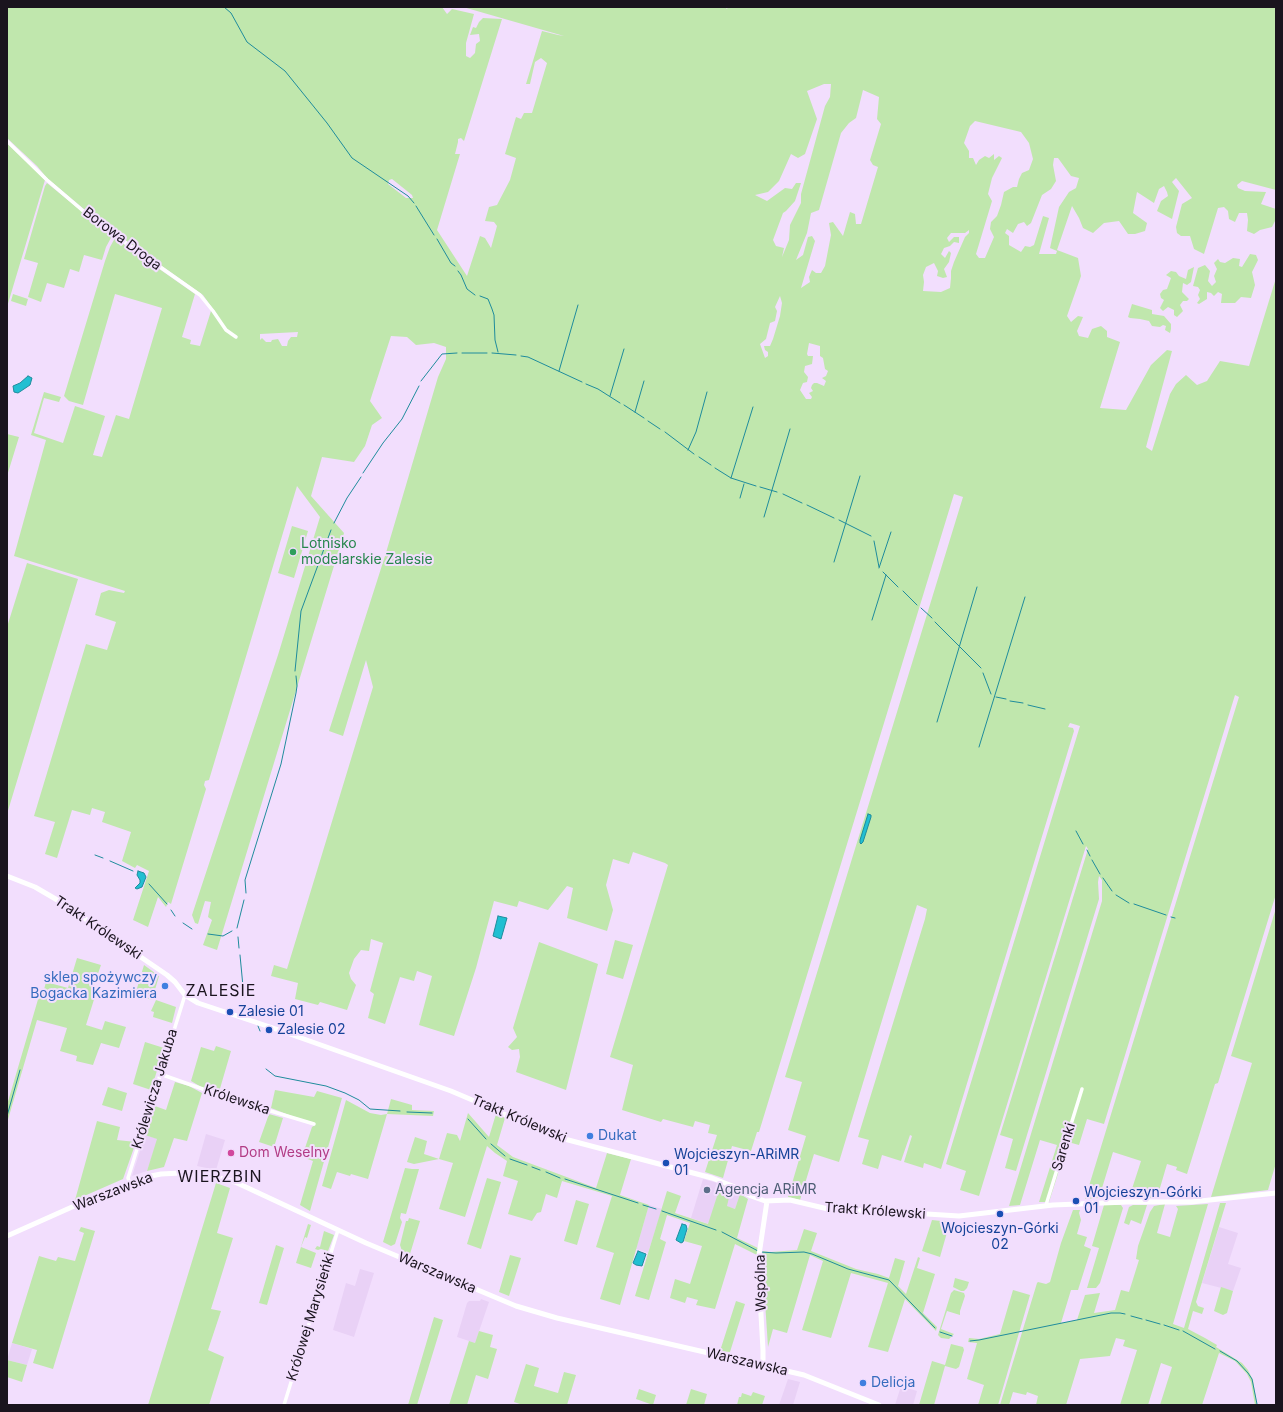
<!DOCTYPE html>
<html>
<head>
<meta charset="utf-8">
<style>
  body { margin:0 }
  #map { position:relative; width:1283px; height:1412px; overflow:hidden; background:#f2defd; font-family:Inter,sans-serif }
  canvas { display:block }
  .frame { position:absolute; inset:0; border:8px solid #1a141e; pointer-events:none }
</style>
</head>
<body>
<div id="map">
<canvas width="1283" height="1412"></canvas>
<div class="frame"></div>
</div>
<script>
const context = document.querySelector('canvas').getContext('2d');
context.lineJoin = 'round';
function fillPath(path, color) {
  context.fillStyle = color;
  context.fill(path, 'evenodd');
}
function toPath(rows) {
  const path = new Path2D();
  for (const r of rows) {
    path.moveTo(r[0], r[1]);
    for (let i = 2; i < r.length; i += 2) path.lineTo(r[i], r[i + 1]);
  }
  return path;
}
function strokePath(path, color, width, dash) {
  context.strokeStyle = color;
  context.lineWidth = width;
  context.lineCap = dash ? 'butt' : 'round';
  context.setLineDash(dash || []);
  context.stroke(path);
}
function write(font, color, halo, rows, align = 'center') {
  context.font = font + ' Inter,sans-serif';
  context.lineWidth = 4;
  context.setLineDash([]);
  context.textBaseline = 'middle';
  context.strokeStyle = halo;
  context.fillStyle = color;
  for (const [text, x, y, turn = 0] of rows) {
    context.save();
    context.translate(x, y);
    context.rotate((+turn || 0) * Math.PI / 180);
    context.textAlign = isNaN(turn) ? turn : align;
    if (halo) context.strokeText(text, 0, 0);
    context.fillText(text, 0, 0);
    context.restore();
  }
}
const built = toPath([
  [206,1134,225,1140,216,1170,197,1166],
  [145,1135,158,1139,147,1171,132,1176],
  [703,1179,721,1184,709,1224,691,1218],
  [731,1189,740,1194,735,1209,726,1206],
  [649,1205,662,1209,648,1253,636,1249],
  [1219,1227,1238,1233,1228,1264,1241,1268,1233,1291,1202,1283],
  [360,1269,374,1273,354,1337,333,1330,346,1283,355,1286],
  [481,1299,489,1302,475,1343,457,1337,467,1303,469,1301,480,1301],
  [12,1343,32,1349,27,1365,7,1360],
  [788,1379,800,1382,793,1405,779,1405],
  [901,1386,917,1391,913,1405,895,1405]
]);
const green = toPath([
  [7,7,442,7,447,14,452,9,474,14,466,43,466,56,470,58,475,53,476,44,480,41,479,34,470,35,473,27,476,28,479,22,483,18,502,19,464,141,461,138,458,139,458,142,455,154,460,154,437,230,467,276,480,236,485,238,491,248,497,226,494,222,485,221,489,207,497,205,510,180,516,158,505,154,516,117,521,119,524,113,532,113,547,63,541,58,535,62,530,84,526,84,542,31,558,35,564,36,463,7,725,7,727,9,728,7,1276,7,1276,190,1242,181,1237,185,1238,188,1245,191,1266,192,1261,204,1276,209,1276,219,1272,227,1260,230,1254,234,1247,231,1248,220,1247,213,1239,213,1235,222,1229,219,1228,211,1224,207,1218,208,1204,254,1194,249,1190,236,1181,236,1177,233,1176,227,1182,204,1192,198,1176,178,1172,182,1179,191,1172,219,1157,211,1161,201,1168,196,1167,192,1164,186,1159,189,1154,203,1137,192,1133,213,1147,223,1145,231,1135,234,1128,234,1119,221,1104,223,1093,233,1083,228,1079,218,1072,206,1057,250,1078,258,1081,276,1067,316,1071,322,1078,316,1083,317,1077,331,1079,336,1088,338,1092,329,1101,326,1107,331,1107,337,1120,342,1100,408,1126,410,1151,365,1167,350,1172,351,1146,447,1152,451,1170,394,1176,384,1186,375,1197,385,1207,381,1220,361,1249,366,1276,278,1276,894,1218,1083,1215,1084,1187,1174,1176,1170,1177,1167,1167,1164,1157,1198,1129,1198,1141,1161,1113,1152,1099,1198,1085,1199,1239,697,1235,695,1104,1124,1087,1119,1079,1145,1068,1142,1049,1202,1039,1202,1057,1145,1040,1140,1020,1205,1009,1206,1102,901,1102,880,1099,876,1098,882,1099,899,1016,1171,1005,1168,1013,1139,1000,1135,1088,849,1086,846,979,1196,960,1190,966,1171,946,1164,1080,726,1070,723,1068,727,1073,728,1074,731,941,1169,924,1163,923,1168,904,1162,912,1136,910,1135,901,1161,882,1155,878,1169,862,1164,869,1140,858,1137,925,919,927,909,917,905,839,1162,814,1154,800,1200,788,1197,806,1136,788,1130,802,1082,785,1077,963,497,954,494,759,1132,757,1132,751,1151,732,1146,723,1178,705,1172,717,1135,708,1133,710,1125,695,1121,693,1127,663,1119,661,1122,622,1110,633,1065,610,1057,668,865,665,863,633,852,629,864,613,859,606,885,613,910,607,931,567,918,573,888,567,886,548,910,519,901,517,907,494,901,476,968,454,1036,419,1025,432,976,417,971,414,981,400,977,385,1024,368,1018,374,994,370,991,383,943,371,939,369,951,361,950,354,959,349,973,351,979,356,985,347,1010,320,1002,318,1005,295,999,298,983,271,976,274,965,287,969,373,687,366,660,343,736,329,731,385,556,438,377,446,359,446,347,434,343,416,345,407,337,391,336,370,401,382,418,372,425,365,446,354,462,322,457,311,496,344,533,217,950,203,945,212,920,208,917,211,902,205,901,198,924,195,923,192,915,278,655,320,517,297,486,209,780,205,781,204,785,206,789,171,904,168,902,166,907,158,897,148,927,133,920,149,871,137,865,135,868,122,861,131,832,102,822,105,812,92,808,90,815,72,810,57,858,45,854,55,822,34,816,86,644,107,650,116,622,95,615,101,593,109,590,124,593,125,591,14,556,46,440,31,435,44,392,61,397,59,402,44,398,34,433,63,443,75,406,105,416,93,455,102,457,116,415,129,419,162,308,115,294,83,405,69,401,64,396,105,261,110,247,115,238,195,294,182,337,191,340,190,344,200,346,211,311,218,316,203,295,97,220,47,178,37,166,7,138],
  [824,84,831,84,830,97,825,106,801,194,801,203,790,225,789,240,782,257,784,248,776,246,773,240,783,213,786,211,795,201,801,183,796,183,792,189,785,188,767,201,755,195,768,192,779,181,791,154,798,158,805,154,817,119,807,91],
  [863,90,879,97,877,119,881,124,870,160,873,165,878,167,861,224,856,224,855,214,850,212,843,236,833,222,829,223,831,235,825,266,821,273,816,273,812,270,809,277,810,282,801,288,815,241,812,236,808,237,803,255,796,260,807,233,811,213,819,210,841,133,849,123,856,118],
  [975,121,1021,132,1029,143,1033,159,1029,170,1022,173,1019,179,1017,187,1013,187,1004,192,1001,205,997,216,991,222,990,229,994,237,985,258,979,258,976,254,992,201,988,194,992,178,1002,158,999,156,994,160,994,154,989,158,985,156,979,160,976,165,973,158,969,158,969,151,964,143,970,126],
  [1054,158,1058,158,1071,176,1079,178,1076,188,1069,192,1059,207,1050,248,1057,251,1056,254,1039,254,1049,218,1043,216,1034,245,1030,247,1025,246,1021,252,1009,245,1009,236,1005,233,1007,229,1013,233,1018,224,1024,222,1027,226,1031,223,1042,195,1051,189,1056,181,1053,165],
  [392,179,412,195,413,198,406,198,388,184,389,180],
  [969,230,969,233,965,237,954,262,951,271,951,278,950,288,941,292,923,291,924,282,923,275,926,267,934,263,938,271,937,276,943,278,947,277,944,269,949,262,951,253,949,251,945,258,941,254,944,248,950,246,954,242,959,243,959,237,954,237,949,242,947,238,951,233,965,233],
  [780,296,782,303,780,316,773,339,770,346,764,346,765,350,768,352,768,356,765,358,760,344,766,339,770,323,775,321,777,311,775,307],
  [298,332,297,337,291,337,288,341,287,346,282,346,278,339,272,340,271,342,266,342,262,338,260,340,260,334],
  [809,343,820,346,820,356,823,358,825,369,828,371,826,376,822,378,826,381,824,386,817,383,814,383,812,385,811,388,813,391,809,393,812,397,811,399,806,399,800,390,803,383,807,382,808,377,804,372,805,366,812,364,813,356,808,356,807,354],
  [7,143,45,180,7,307],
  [47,183,112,236,106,247,102,260,84,255,79,272,70,269,64,288,47,283,41,302,28,297,38,263,24,259,45,186],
  [1250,254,1256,255,1258,260,1252,272,1255,285,1251,298,1241,297,1235,303,1221,303,1222,294,1218,292,1214,296,1211,293,1207,292,1207,299,1199,304,1197,303,1200,299,1198,295,1200,290,1198,287,1193,286,1198,268,1205,265,1210,271,1208,281,1212,286,1216,282,1214,276,1217,269,1214,263,1218,259,1220,262,1225,263,1233,258,1240,259,1239,266,1242,267],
  [1194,267,1191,282,1187,285,1183,283,1182,292,1189,299,1187,301,1183,301,1180,305,1183,311,1177,317,1174,315,1174,310,1168,307,1163,311,1160,308,1164,300,1161,298,1160,294,1163,290,1167,289,1171,278,1166,275,1171,271,1176,272,1179,276,1186,279,1188,270],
  [13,294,28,299,26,306,11,301],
  [1132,304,1152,310,1152,314,1164,316,1171,324,1171,329,1170,333,1165,330,1166,326,1163,325,1160,327,1152,326,1149,321,1140,319,1130,318,1128,317],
  [7,434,19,437,7,476],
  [292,526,308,531,294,578,278,573],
  [27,563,78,579,7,814,7,627],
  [1276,908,1276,1163,1268,1190,1211,1197,1252,1063,1231,1056],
  [615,940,633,945,623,979,606,974],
  [539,942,598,964,566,1090,516,1072,520,1057,519,1049,512,1050,508,1047,517,1037,513,1028],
  [77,958,101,965,93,988,97,990,86,1025,102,1030,105,1021,126,1027,119,1048,101,1043,93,1065,76,1061,77,1056,60,1051,67,1028,37,1020,7,1123,7,1105,39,996,42,997,46,982,68,988],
  [144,965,159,976,152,1000,135,995],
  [156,1000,176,1007,172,1023,153,1017,154,1012,151,1011],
  [145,1042,164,1048,151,1090,133,1084],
  [216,1046,231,1051,219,1092,203,1088,191,1081,201,1047,214,1051],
  [175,1082,189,1086,202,1093,187,1141,174,1138,164,1167,147,1171,157,1139,145,1135,155,1106,166,1110],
  [108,1087,127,1093,122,1111,102,1105],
  [275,1090,314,1097,317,1091,342,1098,310,1211,300,1205,313,1161,302,1157,312,1127,315,1125,271,1108],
  [391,1099,412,1105,412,1110,434,1111,433,1116,387,1114,368,1179,351,1174,350,1176,337,1172,331,1189,322,1186,346,1100,370,1113,381,1115,387,1114],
  [468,1113,489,1137,496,1114,505,1118,497,1145,513,1157,596,1188,607,1153,631,1159,620,1195,649,1205,620,1305,600,1299,614,1253,596,1247,612,1196,562,1181,557,1198,546,1194,541,1212,537,1213,532,1221,508,1214,518,1181,503,1176,507,1161,495,1153,487,1146,465,1217,439,1209,453,1163,439,1159,414,1164,407,1162,415,1137,427,1141,424,1154,439,1159,447,1133,457,1135,460,1141],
  [269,1114,283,1118,274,1147,259,1142],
  [97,1121,120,1127,117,1140,136,1142,123,1179,75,1200],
  [405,1168,412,1169,419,1169,406,1214,401,1213,400,1218,402,1222,395,1244,391,1246,383,1242],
  [487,1178,501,1182,481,1249,467,1244],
  [216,1183,230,1188,217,1233,233,1238,211,1309,221,1311,208,1350,224,1357,209,1405,148,1405],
  [721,1184,731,1189,727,1206,735,1209,740,1194,748,1199,737,1238,758,1248,757,1255,735,1244,715,1309,696,1305,698,1300,687,1297,685,1303,670,1298,675,1279,690,1284,702,1246,684,1241,690,1223,667,1215,660,1239,666,1242,649,1300,635,1296,667,1191,681,1196,675,1213,708,1224],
  [576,1200,589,1204,577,1245,564,1241],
  [1220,1203,1226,1203,1196,1302,1198,1306,1204,1308,1202,1314,1193,1311,1188,1329,1205,1338,1217,1345,1216,1347,1242,1363,1248,1370,1253,1380,1257,1405,1255,1405,1251,1382,1247,1374,1235,1361,1219,1353,1202,1405,1160,1405,1172,1367,1161,1363,1148,1405,1120,1405,1137,1350,1123,1346,1125,1340,1116,1338,1110,1356,1080,1359,1066,1405,1036,1405,1038,1396,1027,1392,1026,1395,1013,1392,1009,1405,1000,1405,1037,1283,1038,1282,1046,1284,1050,1282,1061,1243,1073,1210,1080,1210,1079,1213,1081,1220,1077,1234,1087,1237,1084,1246,1091,1249,1078,1290,1071,1290,1061,1323,1077,1320,1085,1295,1100,1293,1094,1313,1115,1310,1121,1290,1129,1292,1139,1260,1136,1259,1138,1246,1150,1212,1154,1206,1165,1204,1157,1233,1170,1237,1178,1209,1176,1206,1208,1204,1173,1324,1184,1328],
  [1104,1205,1121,1205,1123,1208,1100,1283,1096,1288,1087,1288,1099,1248,1092,1246],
  [1133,1205,1147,1205,1141,1224,1131,1220,1129,1225,1124,1223,1129,1207],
  [409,1218,420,1221,410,1254,402,1251,400,1245,406,1221,408,1221],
  [932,1220,950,1222,940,1257,922,1251],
  [308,1224,311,1225,307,1238,305,1237,301,1247,316,1253,311,1268,296,1263],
  [81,1227,95,1231,53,1369,33,1363,37,1350,12,1343,39,1256,56,1261,58,1257,75,1261,84,1233,79,1231],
  [804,1229,817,1233,811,1251,856,1269,878,1274,889,1278,895,1258,905,1261,898,1286,906,1294,918,1257,920,1258,917,1268,935,1274,923,1313,937,1327,936,1331,905,1299,888,1352,868,1347,888,1283,851,1273,831,1338,802,1330,823,1261,810,1255,787,1333,773,1329,768,1347,762,1256,763,1251,771,1252,797,1250],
  [324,1231,334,1235,328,1251,321,1249,318,1250,315,1249,317,1246,320,1247],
  [276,1245,284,1248,267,1305,259,1303],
  [510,1255,521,1258,509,1296,499,1292],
  [955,1278,969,1282,967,1288,964,1291,961,1291,953,1287],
  [1221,1287,1233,1291,1227,1313,1223,1315,1214,1311],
  [954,1290,964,1293,965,1296,960,1311,960,1315,947,1311,941,1329,954,1334,949,1339,941,1338,938,1335,951,1293],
  [1013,1290,1030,1295,998,1405,978,1405,984,1385,967,1379,977,1343,968,1342,969,1338,979,1339,1000,1334],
  [736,1301,745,1304,730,1352,720,1351],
  [434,1317,443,1320,417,1405,408,1405],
  [479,1331,493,1335,490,1347,497,1349,488,1379,476,1375,467,1405,449,1405,469,1341,475,1343],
  [951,1344,963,1347,964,1350,959,1367,956,1369,945,1366,934,1405,919,1405,932,1361,945,1365],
  [7,1360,27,1365,22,1382,7,1377],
  [526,1364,539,1368,534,1386,558,1393,564,1372,576,1375,567,1405,523,1405,514,1402],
  [639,1389,656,1395,653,1405,636,1399],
  [691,1389,707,1394,704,1405,686,1405],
  [753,1392,765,1396,762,1405,737,1405,739,1397,741,1397,742,1393,751,1396]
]);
const water = toPath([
  [28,376,32,378,30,385,18,393,14,392,13,386,20,383,28,376],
  [868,814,871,815,871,817,863,842,861,844,860,843,860,840,868,814],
  [138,871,144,873,146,877,142,887,137,889,135,888,140,883,140,880,137,875,138,871],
  [498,916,507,918,501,939,493,936,498,916],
  [682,1224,686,1225,687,1229,683,1242,681,1243,676,1240,682,1224],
  [638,1251,646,1254,642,1266,636,1265,633,1263,638,1251]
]);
const stream = toPath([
  [224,7,231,13,247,42,285,71,327,123,352,158,408,196,414,203],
  [416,206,434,235],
  [437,239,451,263,455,266],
  [458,271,461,275,467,289,475,295],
  [480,296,488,299,492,309,494,315,495,340,498,352],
  [462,353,487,353],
  [492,353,516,355],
  [521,356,528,357,582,382],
  [559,371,578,305],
  [421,381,442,354,457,353],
  [586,384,598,389,620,403],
  [610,396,624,349],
  [624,405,644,418],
  [635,412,644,381],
  [648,421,660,429],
  [665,432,694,454],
  [688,450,696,432,707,392],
  [699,457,711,465],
  [715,468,731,478,756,486],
  [363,473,383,443,402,419,419,386],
  [731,478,753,407],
  [760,487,777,492],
  [783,494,802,503],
  [740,498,744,484],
  [807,505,834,518],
  [764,517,790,429],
  [839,520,871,536],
  [334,523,347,498,361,477],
  [874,541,879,567],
  [834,562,860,476],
  [879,568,891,532],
  [883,572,898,587],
  [903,591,917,605],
  [921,608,932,618],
  [872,620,886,575],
  [935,622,981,668],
  [295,671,301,611,331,530],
  [983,673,991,694],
  [996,697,1006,699],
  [1010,701,1023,703],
  [1028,705,1045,709],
  [937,722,977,587],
  [979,747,1025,597],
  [1076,831,1083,844],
  [1087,850,1090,856],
  [95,855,103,858],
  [1092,860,1100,874],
  [110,861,133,871],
  [1103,878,1112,891],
  [149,884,167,904],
  [246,893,245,880,281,764,296,693,297,686,296,676],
  [1116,895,1129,903],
  [1134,904,1166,915],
  [171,910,175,916],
  [1171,917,1175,918],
  [183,923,192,929],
  [237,928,244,900],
  [208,934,223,936,232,931],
  [238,937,239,948],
  [240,955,244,997],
  [258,1026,260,1031],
  [266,1069,275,1076,326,1086,345,1093,359,1100,370,1109,400,1111],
  [407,1112,432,1113],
  [7,1116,20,1070],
  [468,1119,486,1139],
  [491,1144,505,1156],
  [510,1159,527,1165],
  [532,1167,540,1170],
  [546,1172,560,1178],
  [565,1179,638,1203],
  [643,1205,656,1209],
  [662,1211,716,1230],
  [722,1232,758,1251],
  [761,1252,776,1253,804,1252,812,1254,848,1269,889,1280,935,1328],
  [1131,1316,1142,1319],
  [1146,1320,1160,1324],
  [1164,1325,1179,1330],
  [1183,1331,1215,1349],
  [940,1332,952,1336],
  [970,1341,979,1340,1111,1313,1120,1313,1125,1314],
  [1220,1351,1237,1361,1248,1373,1252,1379,1257,1404]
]);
const street = toPath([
  [7,141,47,180,96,222,200,295,213,311,226,330,236,337],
  [160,1074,234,1100,314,1124],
  [130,1183,128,1178,185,995],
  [1046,1205,1082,1089],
  [284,1405,338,1230]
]);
const secondary = toPath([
  [7,876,35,887,59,901,167,975,175,982,185,995,198,1003,270,1027,451,1091,491,1108,536,1129,557,1137,712,1178,735,1187,751,1196,765,1201,790,1200,828,1209,879,1211,959,1216,1053,1205,1127,1202,1191,1202,1276,1193],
  [7,1236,81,1203,130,1183,146,1177,161,1174,181,1173,208,1175,235,1182,366,1243,516,1306,557,1318,804,1375,879,1405],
  [763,1365,763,1350,759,1279,759,1255,767,1201]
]);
const markers = [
  [293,552,4,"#2e9e5b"],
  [165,986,4,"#3f7fe0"],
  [230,1012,4,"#1a4fb4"],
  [269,1030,4,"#1a4fb4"],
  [590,1136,4,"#3f7fe0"],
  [231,1153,4,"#d1479c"],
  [666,1163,4,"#1a4fb4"],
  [707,1190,4,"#5c6f8a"],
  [1076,1201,4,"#1a4fb4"],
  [1000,1214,4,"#1a4fb4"],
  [863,1383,4,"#3f7fe0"]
];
const streetNames = [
  ["Borowa Droga",122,239,37],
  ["Trakt Królewski",98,928,34],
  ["Królewicza Jakuba",155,1089,-73],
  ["Królewska",237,1100,18],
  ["Trakt Królewski",519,1119,23],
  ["Sarenki",1064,1147,-73],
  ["Warszawska",113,1192,-21],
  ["Trakt Królewski",875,1211,4],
  ["Warszawska",437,1273,23],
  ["Wspólna",761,1283,-91],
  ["Królowej Marysieńki",311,1317,-73],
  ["Warszawska",747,1362,13]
];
const leisureNames = [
  ["Lotnisko",301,544],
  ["modelarskie Zalesie",301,560]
];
const shopNames = [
  ["sklep spożywczy",157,978,"right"],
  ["Bogacka Kazimiera",157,994,"right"],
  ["Dukat",598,1136],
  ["Delicja",871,1383]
];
const transitNames = [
  ["Zalesie 01",238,1012],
  ["Zalesie 02",277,1030],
  ["Wojcieszyn-ARiMR",674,1155],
  ["01",674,1171],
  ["Wojcieszyn-Górki",1084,1193],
  ["01",1084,1209],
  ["Wojcieszyn-Górki",1000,1229,"center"],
  ["02",1000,1245,"center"]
];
const hotelNames = [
  ["Dom Weselny",239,1153]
];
const serviceNames = [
  ["Agencja ARiMR",715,1190]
];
const quarterNames = [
  ["ZALESIE",221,991],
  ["WIERZBIN",220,1177]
];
fillPath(built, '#e9d1f6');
fillPath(green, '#c0e7ad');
fillPath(water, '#21bfd2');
strokePath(water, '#1f8c9c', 1);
strokePath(stream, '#1f8c9c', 1);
strokePath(street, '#fff', 3.5);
strokePath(secondary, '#fff', 5);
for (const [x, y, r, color] of markers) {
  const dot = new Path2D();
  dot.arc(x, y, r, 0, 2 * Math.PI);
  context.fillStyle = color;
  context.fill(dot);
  strokePath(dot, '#f2defd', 1.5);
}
write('14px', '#1a141e', '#f2defd', streetNames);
write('14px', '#27864d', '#f2defd', leisureNames, 'left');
write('14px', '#366cbe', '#f2defd', shopNames, 'left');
write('14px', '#164399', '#f2defd', transitNames, 'left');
write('14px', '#b23c85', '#f2defd', hotelNames, 'left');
write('14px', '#4e5e75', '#f2defd', serviceNames, 'left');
context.letterSpacing = '1px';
write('16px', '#1a141e', '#f2defd', quarterNames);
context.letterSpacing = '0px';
</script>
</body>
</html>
